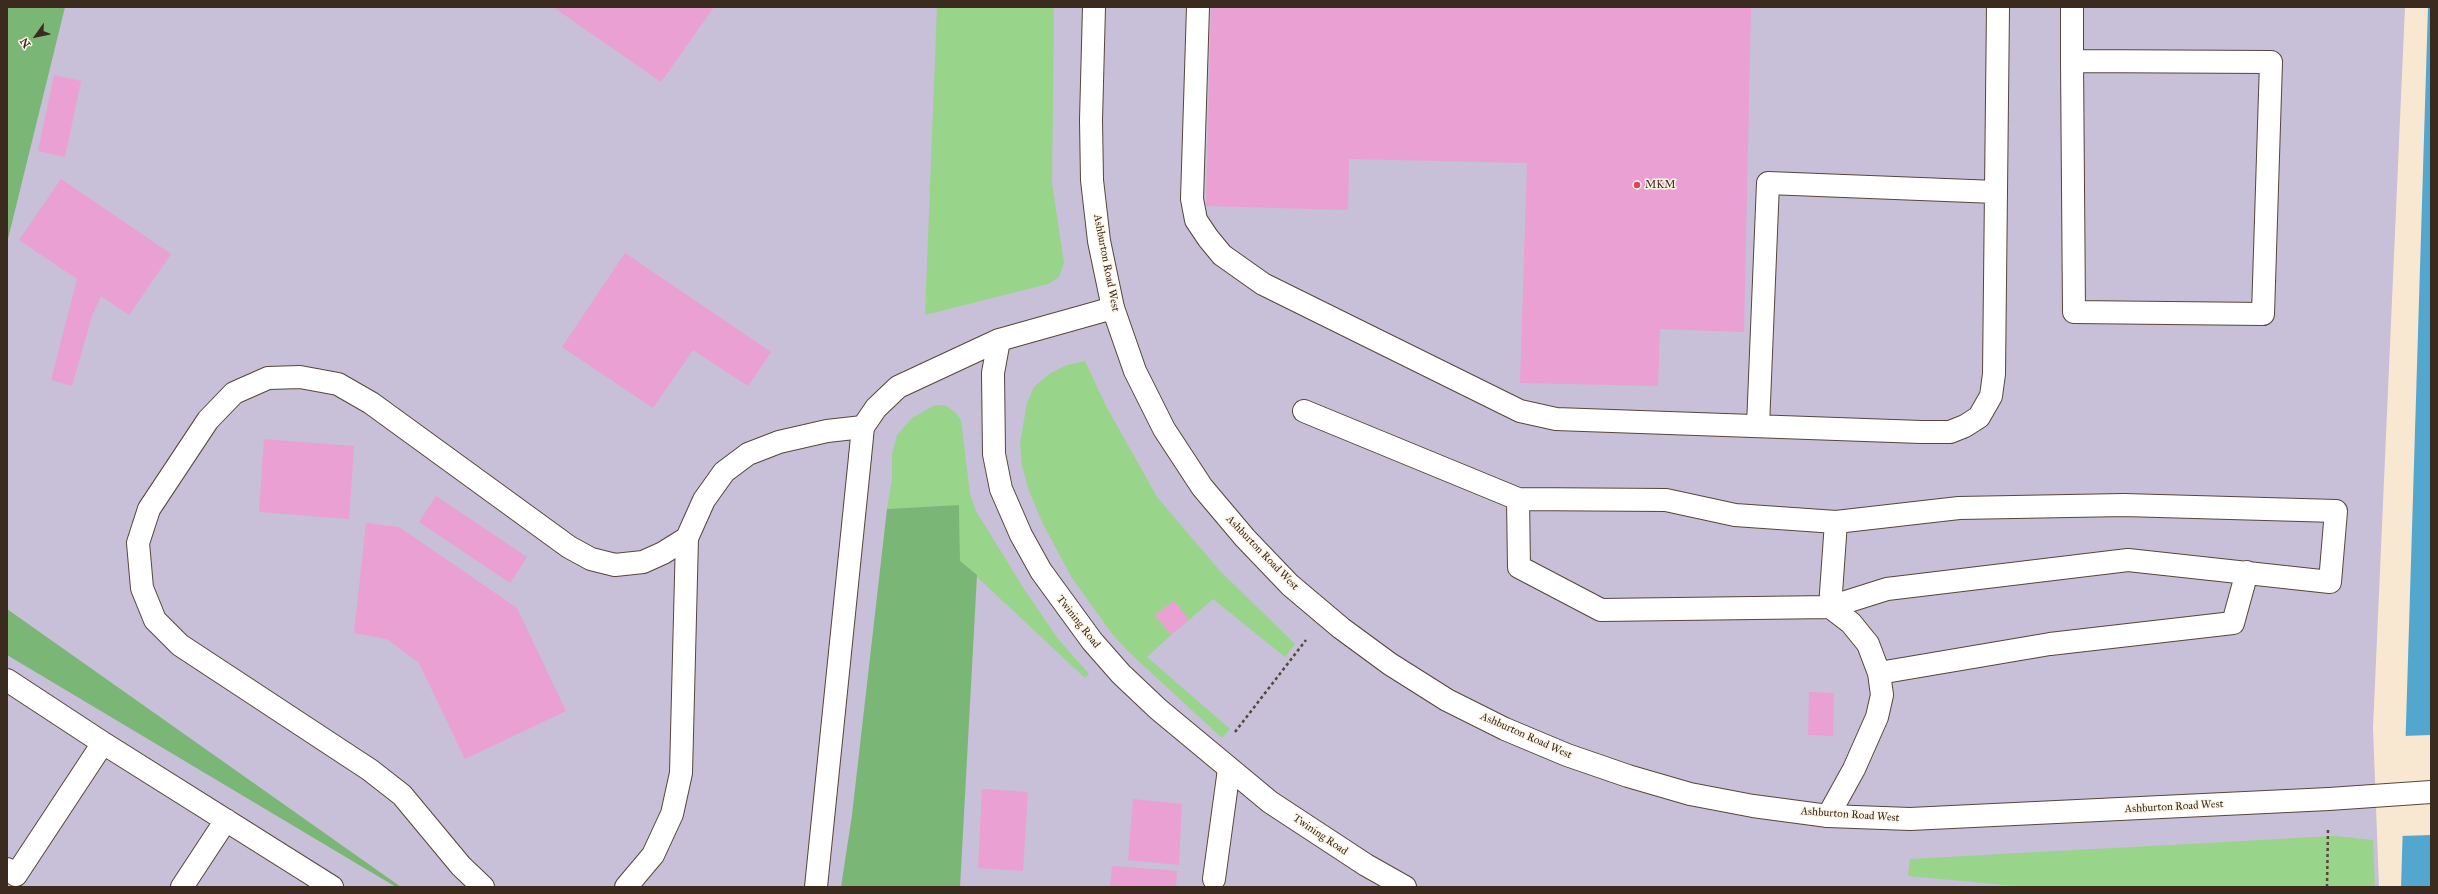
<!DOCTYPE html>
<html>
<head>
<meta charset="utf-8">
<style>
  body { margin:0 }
  #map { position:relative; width:2438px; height:894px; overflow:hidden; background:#f8e8d1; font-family:"IM FELL Great Primer",serif }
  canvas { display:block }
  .frame { position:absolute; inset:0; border:8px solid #3b2a1e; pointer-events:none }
  .north { position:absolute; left:16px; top:16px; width:40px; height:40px; -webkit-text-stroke:3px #fcf5e5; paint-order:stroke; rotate:237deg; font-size:11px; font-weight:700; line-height:16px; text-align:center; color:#3b2a1e }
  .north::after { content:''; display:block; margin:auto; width:14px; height:18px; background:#3b2a1e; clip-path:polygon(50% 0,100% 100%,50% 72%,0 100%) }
</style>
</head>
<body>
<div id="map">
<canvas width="2438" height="894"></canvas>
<div class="frame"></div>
<div class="north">N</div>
</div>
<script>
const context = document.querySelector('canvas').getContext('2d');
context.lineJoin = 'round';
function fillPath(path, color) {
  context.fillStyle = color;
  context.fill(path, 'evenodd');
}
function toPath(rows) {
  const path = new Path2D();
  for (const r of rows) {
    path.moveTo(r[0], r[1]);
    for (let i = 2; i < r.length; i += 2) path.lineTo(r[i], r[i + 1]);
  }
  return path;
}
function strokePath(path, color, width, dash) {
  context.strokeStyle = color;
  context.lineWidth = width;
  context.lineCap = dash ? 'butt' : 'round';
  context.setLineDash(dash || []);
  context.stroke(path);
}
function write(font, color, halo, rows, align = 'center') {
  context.font = font + ' "IM FELL Great Primer",serif';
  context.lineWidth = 3;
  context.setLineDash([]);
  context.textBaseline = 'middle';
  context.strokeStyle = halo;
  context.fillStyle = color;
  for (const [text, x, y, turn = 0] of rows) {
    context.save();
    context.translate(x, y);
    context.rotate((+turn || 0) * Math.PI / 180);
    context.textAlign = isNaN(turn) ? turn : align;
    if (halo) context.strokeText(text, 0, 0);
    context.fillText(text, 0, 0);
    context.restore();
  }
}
const industrial = toPath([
  [7,7,2405,7,2373,728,2379,887,7,887]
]);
const green = toPath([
  [937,7,1054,7,1052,183,1064,263,1059,277,1048,284,925,315],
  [1085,361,1106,406,1157,497,1220,571,1295,644,1285,657,1213,599,1189,620,1174,601,1155,615,1171,635,1147,657,1230,729,1222,738,1131,654,1113,635,1072,578,1043,524,1029,491,1022,466,1020,443,1027,403,1034,387,1049,374,1067,365],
  [945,405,955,412,961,420,970,494,976,511,1024,589,1058,639,1089,674,1085,678,960,561,959,505,887,509,892,479,892,454,897,435,912,418,933,406],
  [2334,836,2373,840,2375,887,2026,887,1908,876,1910,859]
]);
const forest = toPath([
  [7,7,65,7,7,243],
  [959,505,960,561,977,575,960,887,841,887,852,815,887,509],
  [7,609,401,887,396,887,7,655]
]);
const water = toPath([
  [2428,7,2431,7,2431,887,2401,887]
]);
const pier = toPath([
  [2431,735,2431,835,2400,836,2403,736]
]);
const building = toPath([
  [553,7,714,7,661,82],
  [1211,7,1751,7,1744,332,1660,329,1658,386,1520,383,1527,163,1349,159,1348,210,1206,206],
  [54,75,81,81,65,157,38,151],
  [61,179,171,254,129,315,101,296,92,316,72,386,51,380,77,279,19,240],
  [625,253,771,352,748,386,693,350,653,408,562,347],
  [264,439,354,446,349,519,259,512],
  [436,496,527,557,510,583,419,522],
  [366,523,399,527,517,608,566,711,465,759,419,663,387,639,354,633],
  [1174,601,1189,620,1171,635,1155,615],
  [1809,692,1834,693,1833,736,1808,735],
  [982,789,1028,792,1023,871,978,868],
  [1133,799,1182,804,1179,865,1128,860],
  [1112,866,1177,871,1176,887,1110,887]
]);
const path = toPath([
  [1235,732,1306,640],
  [2327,887,2328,830]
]);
const lane = toPath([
  [1198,7,1192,199,1196,220,1208,238,1222,255,1263,284,1520,411,1556,419,1921,432,1950,432,1965,426,1979,417,1991,396,1994,374,1998,7],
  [2072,61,2271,62,2263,314,2074,312,2072,61,2072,7],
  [1304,411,1518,499],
  [1758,426,1768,183,1996,192],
  [1518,499,1666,500,1735,515,1836,522,1959,508,2124,505,2336,511,2330,582,2128,560,1887,589,1830,607,1601,610,1519,567,1518,499],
  [1830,607,1836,522],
  [1879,673,2050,644,2233,623,2247,572],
  [7,680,103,743,332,887],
  [1828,816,1854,769,1877,717,1882,695,1879,673,1868,644,1851,623,1830,607],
  [7,869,16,875,103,743],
  [1214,879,1229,769],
  [182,887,226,820],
  [483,887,461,866,402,795,370,770,180,645,155,620,142,588,138,543,149,509,208,420,234,393,268,378,300,377,338,384,371,403,569,547,591,559,615,565,643,562,663,553,687,538],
  [626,887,653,855,672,814,681,773,687,538,704,500,724,472,748,454,779,442,827,431,863,427],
  [816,887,860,457]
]);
const street = toPath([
  [1113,308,999,340,993,373,994,454,1001,489,1021,535,1041,571,1092,641,1121,674,1158,709,1270,802,1366,865,1405,887],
  [860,457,863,427,876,408,898,387,999,340]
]);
const secondary = toPath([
  [1094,7,1091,120,1092,180,1099,241,1113,308,1135,371,1164,429,1202,487,1245,538,1290,585,1341,628,1390,664,1447,700,1505,729,1567,755,1628,776,1690,794,1753,806,1828,816,1910,819,2329,799,2431,792]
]);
const markers = [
  [1637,185,4,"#d1495b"]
];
const poiNames = [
  ["MKM",1645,185]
];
const streetNames = [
  ["Ashburton Road West",1106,263,79],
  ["Ashburton Road West",1262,553,46],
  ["Twining Road",1078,622,52],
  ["Ashburton Road West",1526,736,24],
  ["Ashburton Road West",2174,807,-3],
  ["Ashburton Road West",1850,815,4],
  ["Twining Road",1320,835,34]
];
fillPath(industrial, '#c8bfd8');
fillPath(green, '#98d58a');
fillPath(forest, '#7ab676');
fillPath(water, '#53a6ce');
fillPath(pier, '#f8e8d1');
fillPath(building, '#eba0d3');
strokePath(lane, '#574639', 24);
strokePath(street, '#574639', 24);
strokePath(secondary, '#574639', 24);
strokePath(path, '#574639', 2.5, [3, 3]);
strokePath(lane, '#fff', 22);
strokePath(street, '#fff', 22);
strokePath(secondary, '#fff', 22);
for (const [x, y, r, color] of markers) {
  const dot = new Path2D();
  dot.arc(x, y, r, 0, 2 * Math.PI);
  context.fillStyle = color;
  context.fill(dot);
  strokePath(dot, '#fcf5e5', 1.5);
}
write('11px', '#3b2a1e', '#fcf5e5', poiNames, 'left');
write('11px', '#3b2a1e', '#fcf5e5', streetNames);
</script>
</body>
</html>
